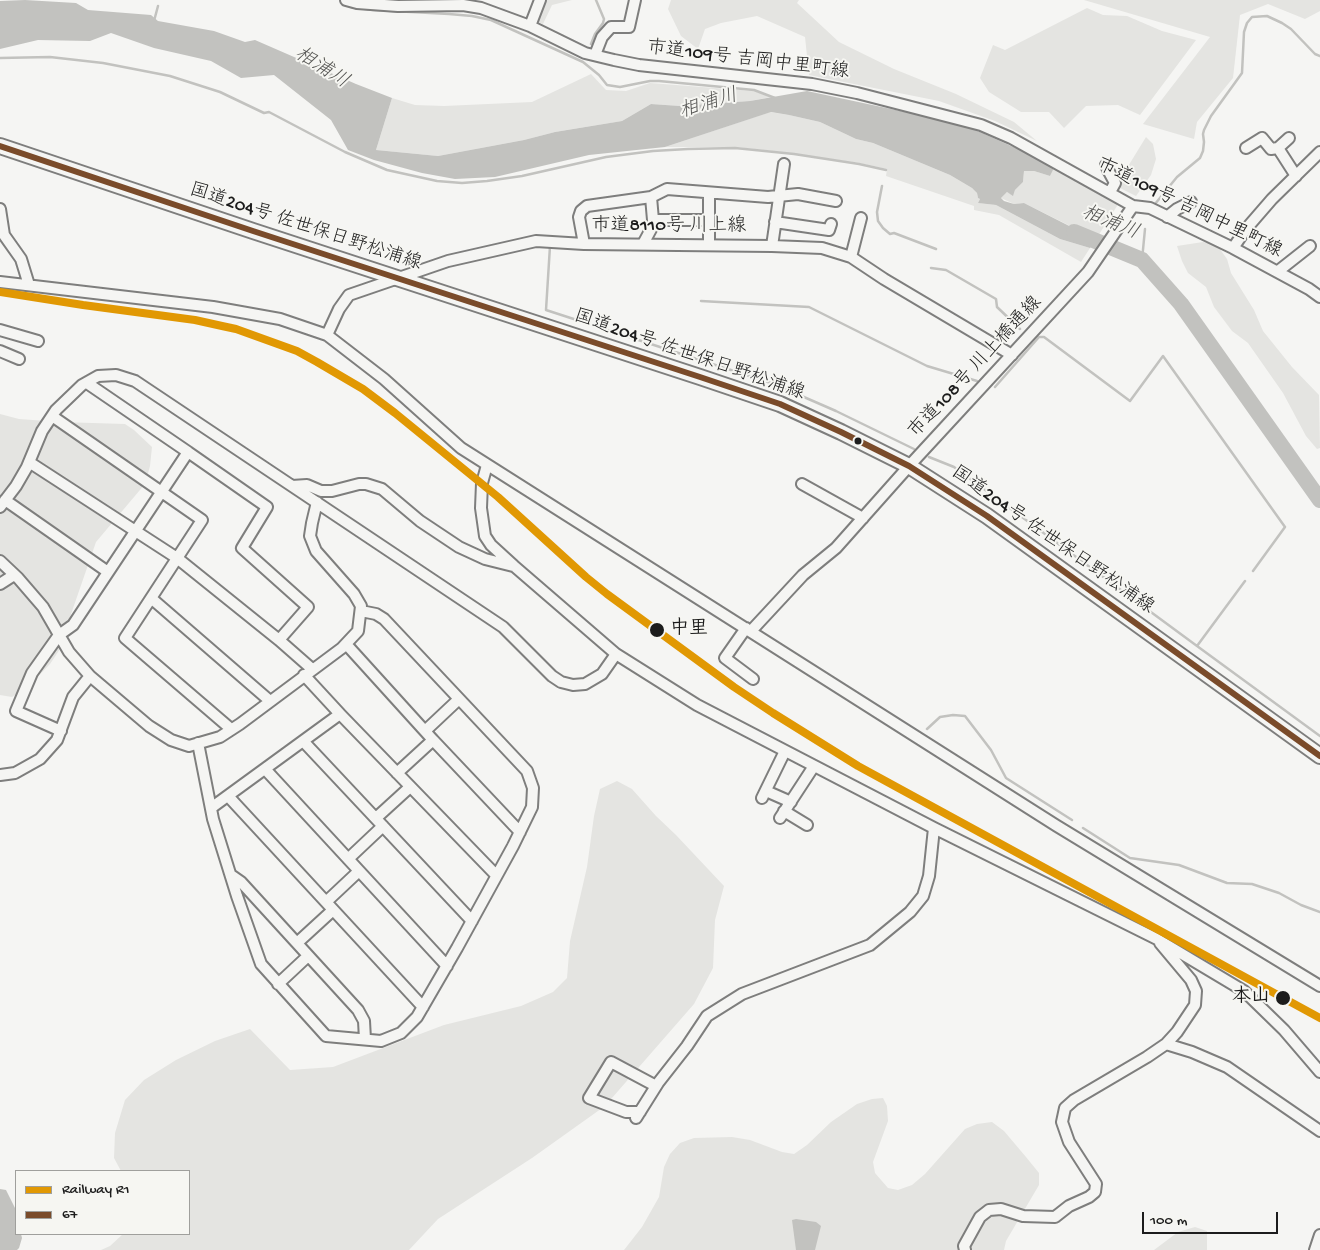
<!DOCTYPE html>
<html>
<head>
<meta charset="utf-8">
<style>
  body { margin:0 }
  #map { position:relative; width:1320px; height:1250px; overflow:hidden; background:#f5f5f3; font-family:"Gochi Hand",sans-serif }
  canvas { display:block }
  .legend { position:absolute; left:15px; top:1170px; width:175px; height:65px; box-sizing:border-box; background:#f6f6f2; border:1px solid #9f9f9c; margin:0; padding:6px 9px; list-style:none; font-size:15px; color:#1c1c1c }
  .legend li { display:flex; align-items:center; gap:10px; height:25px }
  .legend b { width:25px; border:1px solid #9f9f9c }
  .scale { position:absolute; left:1142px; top:1212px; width:136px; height:22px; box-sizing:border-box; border:2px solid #1c1c1c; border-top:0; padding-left:6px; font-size:15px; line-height:18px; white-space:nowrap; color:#1c1c1c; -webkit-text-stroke:4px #f6f6f2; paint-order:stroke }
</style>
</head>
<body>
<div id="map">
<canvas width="1320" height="1250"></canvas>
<ul class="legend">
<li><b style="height:6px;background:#e19803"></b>Railway R1</li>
<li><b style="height:6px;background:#7a4b2a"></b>67</li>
</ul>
<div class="scale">100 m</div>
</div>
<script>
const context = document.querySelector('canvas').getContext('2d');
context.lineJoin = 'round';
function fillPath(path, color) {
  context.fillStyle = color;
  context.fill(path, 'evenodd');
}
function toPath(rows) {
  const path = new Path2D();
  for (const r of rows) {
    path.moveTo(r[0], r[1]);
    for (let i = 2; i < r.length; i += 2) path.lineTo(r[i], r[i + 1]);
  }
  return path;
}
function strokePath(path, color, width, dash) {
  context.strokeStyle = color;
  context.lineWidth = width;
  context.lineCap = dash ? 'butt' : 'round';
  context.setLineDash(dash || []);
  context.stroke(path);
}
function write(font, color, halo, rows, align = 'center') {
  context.font = font + ' "Gochi Hand","Klee One",sans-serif';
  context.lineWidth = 4;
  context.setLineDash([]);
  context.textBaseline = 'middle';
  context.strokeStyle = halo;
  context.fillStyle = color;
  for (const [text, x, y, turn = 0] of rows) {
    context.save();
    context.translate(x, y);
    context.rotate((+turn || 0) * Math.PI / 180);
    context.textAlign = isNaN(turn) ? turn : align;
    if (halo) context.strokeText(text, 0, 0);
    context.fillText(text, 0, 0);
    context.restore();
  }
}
const green = toPath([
  [544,0,572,0,552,5,543,24,535,21],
  [671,0,799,0,797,3,839,42,894,69,956,94,1014,122,1037,141,995,121,939,101,809,75,805,37,757,16,721,23,705,29,698,49,681,36,668,9],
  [1084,0,1320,0,1320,11,1305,19,1268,4,1240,15,1233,78,1197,122,1194,139,1143,124,1210,37],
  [1087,8,1103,15,1127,16,1162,31,1196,40,1140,115,1118,105,1086,106,1064,128,1049,112,1021,112,989,92,980,78,993,45,1005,50],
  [591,74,606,90,626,91,650,83,754,91,771,97,750,101,680,106,651,104,622,121,555,132,524,140,438,156,376,150,392,98,415,105,444,106,532,102],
  [770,112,789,115,820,122,856,139,873,143,950,175,972,188,977,193,978,198,980,199,978,203,996,205,1060,239,1090,248,1081,262,999,215,974,210,974,206,886,176,887,169,859,163,790,153,736,147,665,147],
  [1146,137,1153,144,1156,159,1151,175,1136,196,1116,186],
  [1054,168,1117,203,1117,206,1098,236,1084,233,1024,203,1014,204,1001,198,1007,192,1013,195,1015,190,1023,182,1024,171,1034,171,1050,176],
  [1203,242,1217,245,1227,259,1231,273,1254,310,1263,331,1292,367,1319,395,1320,448,1317,449,1306,436,1283,393,1248,343,1232,331,1214,307,1206,287,1188,273,1182,261,1177,246],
  [0,414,19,419,60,422,125,424,134,430,152,447,150,466,145,484,96,542,70,617,64,643,50,664,28,687,12,697,0,695],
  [617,781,632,789,656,816,676,835,724,886,715,920,713,968,694,1004,605,1106,532,1158,438,1219,409,1250,101,1250,110,1246,123,1234,189,1234,189,1171,121,1171,114,1158,115,1133,125,1100,144,1080,176,1060,215,1041,250,1029,290,1070,333,1067,444,1025,521,1006,553,992,567,978,570,941,587,867,594,816,600,789],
  [883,1098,887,1106,888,1121,873,1162,875,1173,888,1188,898,1190,912,1185,925,1174,965,1129,977,1124,992,1122,1004,1131,1026,1157,1039,1173,1039,1185,1006,1241,1004,1250,624,1250,642,1227,659,1197,664,1167,670,1154,680,1143,694,1138,732,1137,750,1140,782,1152,794,1154,807,1145,831,1122,857,1104,872,1099],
  [1195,1227,1207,1231,1207,1250,1154,1250,1178,1232]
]);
const water = toPath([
  [25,0,76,3,88,10,151,15,158,21,214,31,245,42,255,40,356,84,392,98,376,150,438,156,524,140,555,132,622,121,651,104,680,106,750,101,807,91,947,121,971,128,1020,150,1054,168,1050,176,1034,171,1024,171,1023,182,1015,190,1013,196,1007,192,1001,198,1004,201,1014,204,1024,203,1083,233,1098,236,1090,248,1060,239,996,205,978,203,980,199,978,198,977,193,972,188,950,175,873,143,856,139,820,122,789,115,771,112,665,147,589,155,495,177,455,179,422,173,374,160,348,150,331,120,274,75,241,78,211,61,154,48,111,33,90,41,38,40,0,49,0,1],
  [0,1189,6,1190,16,1210,16,1234,21,1234,22,1238,19,1248,17,1250,0,1250],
  [796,1219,816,1222,821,1226,815,1250,796,1250,792,1220]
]);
const stream = toPath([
  [351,7,373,10,449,14,472,16,491,20,583,62,599,75,607,85,620,87,650,81,659,81,754,90,775,98],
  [154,21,158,6],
  [591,44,595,34,603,23,604,19,596,0],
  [0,58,50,57,103,63,170,76,220,92,264,113,269,112,345,152,387,170,437,181,462,183,487,181,522,176,606,157,653,151,688,149,735,148,794,154,859,164,886,170],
  [882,186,877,212,878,221,883,228,890,234,894,233,936,249],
  [1155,204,1177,177,1200,158,1203,151,1204,142,1203,134,1204,130,1211,116,1242,73,1244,32,1247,23,1252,17,1267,16,1282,23,1291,29,1315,54,1320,56],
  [550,246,546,310,774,384,836,411,914,449],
  [1142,260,1145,229],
  [931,268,946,270,996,299,997,307,1020,329],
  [701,301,809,307,927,366,977,381],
  [995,387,1039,337,1044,337,1130,401,1163,356,1285,527,1253,571],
  [929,457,954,467,1197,646,1245,581],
  [1197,646,1320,736],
  [927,729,940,717,953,715,965,716,991,750,1006,778,1072,820],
  [1083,828,1130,858,1179,865,1227,883,1252,884,1279,893,1301,905,1320,912]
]);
const river = toPath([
  [1074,232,1142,260,1181,304,1320,500]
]);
const minor = toPath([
  [346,0,357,3,398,6,463,5,481,8,530,26,585,53,614,60,639,65,812,84,857,93,981,125,1011,138,1133,206,1150,208,1233,248,1309,289,1320,297],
  [530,26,540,0],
  [595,55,602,37,611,27,629,27,635,0],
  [1246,148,1262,138,1271,149,1278,148,1296,176],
  [1278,148,1289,138],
  [1106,165,1108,170,1115,183,1110,192],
  [709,193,709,244],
  [651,197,653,220,709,220],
  [0,209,4,235,21,259,29,285],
  [1167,217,1177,209,1191,202],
  [775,222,829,230,831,224],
  [584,244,579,217,581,211,587,206,651,197,667,189,768,197,798,194,836,201],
  [643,244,656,220],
  [772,246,784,164],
  [1233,248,1246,229,1272,199,1320,152],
  [851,257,861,218],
  [1277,272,1310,246],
  [0,282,213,307,280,319,327,335,384,379,461,448,1057,826,1320,986],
  [0,330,38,341],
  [327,335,339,309,349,295,448,261,536,241,584,244,772,246,822,248,851,257,884,279,1012,355],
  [0,351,19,359],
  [52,416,202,520,125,638,231,729],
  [29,462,177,558,279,640,308,607,242,548,267,507,188,452],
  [487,465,482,483,481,508,485,536,491,545,514,566,616,654,697,705,934,828,1157,939,1244,991,1284,1030,1320,1072],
  [802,484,863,518],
  [292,486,307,485,321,491,332,491,359,484,366,484,382,489,420,521,459,547,485,559,513,566],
  [5,500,108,572],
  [0,507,16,486,27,467,42,431,56,410,82,385,98,376,116,375,135,381,503,627,552,676,561,682,573,685,585,684,602,674,616,654],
  [0,561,18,578,43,607,69,652,90,676,149,726,171,740,189,746,220,737,240,724,342,648,358,631,361,606,354,594,316,551,310,536,312,523,317,502],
  [0,584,14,575],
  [151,598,270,701],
  [746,628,725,658,753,679],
  [751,631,803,575,836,548,909,466,1088,272,1133,206],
  [279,640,312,669],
  [346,644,433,740,397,773],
  [304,675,340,714],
  [61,731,16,711,32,673,59,635,73,625,188,452,87,383],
  [425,731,459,699],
  [433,740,520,832],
  [303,741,472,921],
  [198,743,213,819,237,896,261,964,326,1036,381,1041,401,1033,417,1017,457,948,513,846,532,807,533,788,527,771,384,619,376,614,361,611],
  [265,769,447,966],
  [0,775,15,773,40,759,57,740,73,697,90,676],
  [766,791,791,802],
  [228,796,423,1007],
  [762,798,785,751],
  [211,808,340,714,496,875],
  [784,811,807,825],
  [376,818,410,787],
  [780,818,814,766],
  [348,859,383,826],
  [231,875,241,882,358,1010,364,1021,365,1039],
  [326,902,359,871],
  [297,943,333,910],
  [278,984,308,956],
  [1166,1044,1192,1052,1227,1067,1320,1131],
  [640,1112,626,1112,589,1098,611,1062,656,1086],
  [636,1118,658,1083,687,1046,707,1016,742,994,870,945,910,912,923,896,929,876,934,828],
  [965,1250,964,1246,980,1217,989,1210,1001,1209,1023,1216,1055,1217,1069,1206,1089,1197,1095,1192,1096,1184,1069,1142,1062,1122,1065,1108,1074,1100,1147,1057,1166,1044,1177,1032,1195,1005,1196,991,1191,980,1160,943],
  [1315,1250,1320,1235]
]);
const highway = toPath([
  [0,146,253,231,700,377,780,404,841,432,909,466,987,516,1320,756]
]);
const bus1 = toPath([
  [0,146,253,231,700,377,780,404,841,432,909,466,987,516,1320,756]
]);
const rail1 = toPath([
  [0,292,83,305,195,320,222,326,236,329,297,351,317,362,363,389,395,413,498,497,586,577,607,594,734,687,773,713,858,766,1320,1018]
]);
const markers = [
  [858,441,4.5,"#1c1c1c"],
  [657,630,8,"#1c1c1c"],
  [1283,998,8,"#1c1c1c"]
];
const streetNames = [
  ["市道109号 吉岡中里町線",748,61,7],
  ["市道109号 吉岡中里町線",1189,209,26],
  ["市道8110号 川上線",669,227],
  ["国道204号 佐世保日野松浦線",305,228,18],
  ["国道204号 佐世保日野松浦線",689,356,19],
  ["市道108号 川上橋通線",976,368,-47],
  ["国道204号 佐世保日野松浦線",1052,541,35]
];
const stopNames = [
  ["中里",670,630],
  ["本山",1270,998,"right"]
];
const waterNames = [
  ["相浦川",321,69,32],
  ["相浦川",709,105,-17],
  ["相浦川",1110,224,22]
];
fillPath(green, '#e4e4e1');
fillPath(water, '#c2c2bf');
strokePath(stream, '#c2c2bf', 2.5);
strokePath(river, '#c2c2bf', 16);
strokePath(minor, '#7e7e7d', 14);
strokePath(highway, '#7e7e7d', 18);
strokePath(minor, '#f5f5f3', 10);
strokePath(highway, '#f5f5f3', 14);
strokePath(bus1, '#7a4b2a', 6);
strokePath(rail1, '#e19803', 8);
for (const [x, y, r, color] of markers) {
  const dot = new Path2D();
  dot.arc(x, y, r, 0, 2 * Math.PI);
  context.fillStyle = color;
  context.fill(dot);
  strokePath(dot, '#f6f6f2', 2);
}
write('19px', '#1c1c1c', '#f6f6f2', streetNames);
write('bold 19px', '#1c1c1c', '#f6f6f2', stopNames, 'left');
write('italic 20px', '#565654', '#f6f6f2', waterNames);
</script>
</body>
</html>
